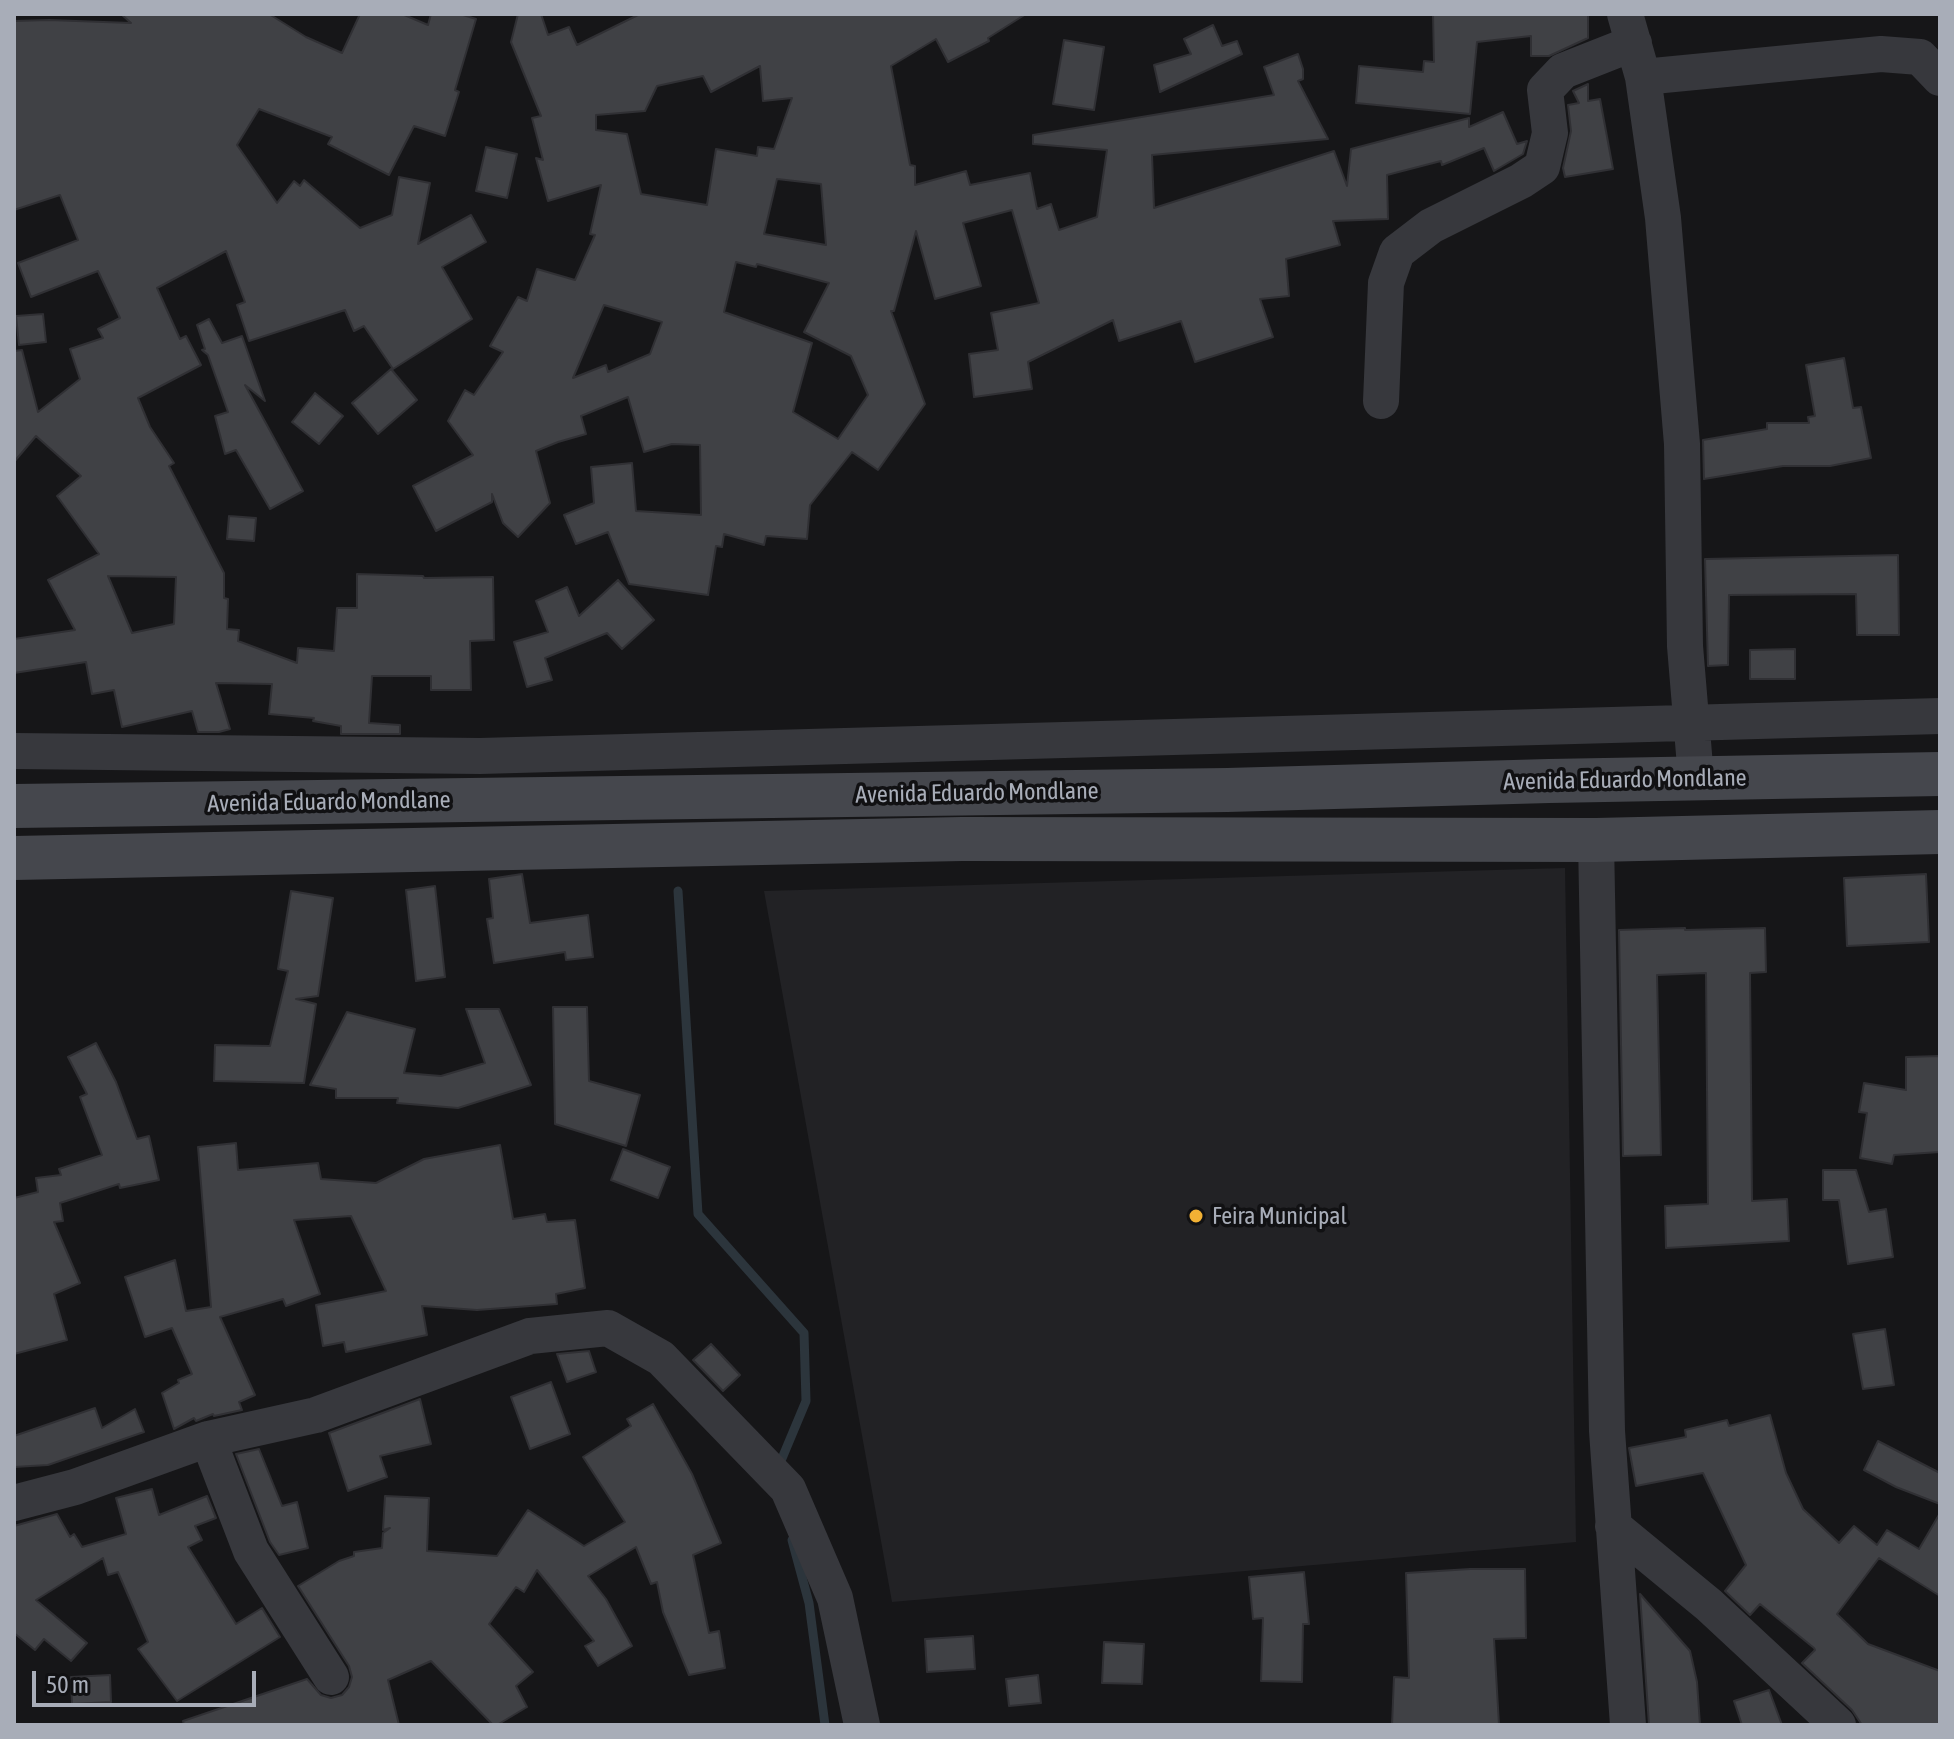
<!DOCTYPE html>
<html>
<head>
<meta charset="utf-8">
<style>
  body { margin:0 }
  #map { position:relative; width:1954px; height:1739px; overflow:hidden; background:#161618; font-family:"Asap Condensed",sans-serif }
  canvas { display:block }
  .frame { position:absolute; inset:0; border:16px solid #a8adb8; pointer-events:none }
  .scale { position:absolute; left:32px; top:1671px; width:224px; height:36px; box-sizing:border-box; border:4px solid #a8adb8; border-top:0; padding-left:10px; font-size:24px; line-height:28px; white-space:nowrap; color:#a8adb8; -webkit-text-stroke:6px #111113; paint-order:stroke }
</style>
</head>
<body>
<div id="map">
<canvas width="1954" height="1739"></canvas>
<div class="frame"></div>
<div class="scale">50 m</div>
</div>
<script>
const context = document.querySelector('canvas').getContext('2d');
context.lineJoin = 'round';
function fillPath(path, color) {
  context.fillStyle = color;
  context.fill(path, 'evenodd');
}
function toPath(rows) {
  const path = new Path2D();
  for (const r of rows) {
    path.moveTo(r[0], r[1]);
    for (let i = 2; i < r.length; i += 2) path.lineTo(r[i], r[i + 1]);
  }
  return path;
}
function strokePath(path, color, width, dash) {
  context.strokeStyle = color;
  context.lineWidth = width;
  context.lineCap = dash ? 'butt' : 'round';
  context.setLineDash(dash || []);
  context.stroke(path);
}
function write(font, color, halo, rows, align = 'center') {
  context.font = font + ' "Asap Condensed",sans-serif';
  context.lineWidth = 7;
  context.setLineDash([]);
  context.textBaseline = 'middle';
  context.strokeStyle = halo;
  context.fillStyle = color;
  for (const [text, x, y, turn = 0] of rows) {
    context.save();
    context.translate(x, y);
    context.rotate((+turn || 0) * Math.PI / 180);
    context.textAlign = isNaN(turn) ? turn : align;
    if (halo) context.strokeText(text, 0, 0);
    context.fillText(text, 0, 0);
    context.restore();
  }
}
const built = toPath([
  [1565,868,1576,1542,892,1602,764,891]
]);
const stream = toPath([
  [678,891,698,1214,804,1333,806,1401,778,1468],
  [792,1540,809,1603,825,1725]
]);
const building = toPath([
  [121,14,269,14,306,37,342,53,360,14,402,14,428,25,431,14,460,14,476,19,455,90,459,92,445,136,414,126,389,175,328,144,332,137,259,109,237,145,277,203,294,181,300,186,304,180,360,228,392,215,399,177,430,183,418,244,471,215,486,242,442,267,472,319,393,369,364,326,354,331,345,310,249,341,237,305,245,302,226,251,157,288,180,339,186,336,201,365,138,398,150,427,174,463,169,466,224,573,224,598,228,599,227,629,239,630,238,641,297,663,298,648,334,651,337,608,357,608,357,574,423,576,424,578,493,577,494,640,470,641,471,690,431,690,431,676,372,676,369,723,400,725,400,734,341,734,341,726,313,721,314,718,269,714,272,684,216,683,230,729,219,732,198,732,192,711,122,727,114,690,92,694,86,662,14,673,14,639,75,630,48,580,99,554,57,496,81,476,36,436,14,462,14,351,22,350,38,412,80,379,70,349,103,338,98,329,120,318,98,271,31,297,18,263,78,240,60,195,14,210,14,21,49,20,131,23,121,14],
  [108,576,176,577,174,624,132,633,108,576],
  [518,14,541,14,548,35,569,27,577,45,640,14,1026,14,988,38,989,41,948,62,936,39,891,66,910,165,915,166,915,185,966,171,970,185,1030,173,1037,209,1051,204,1059,230,1097,217,1107,150,1033,144,1033,135,1274,95,1264,67,1298,54,1303,69,1303,79,1298,81,1328,139,1152,155,1154,208,1334,151,1347,186,1351,149,1469,118,1469,127,1503,112,1517,144,1527,141,1523,154,1494,171,1484,148,1442,165,1441,161,1387,175,1388,219,1333,221,1340,245,1286,259,1289,296,1260,299,1273,337,1195,362,1181,321,1119,341,1113,320,1028,362,1032,389,974,397,969,354,998,350,991,313,1039,303,1012,210,963,223,981,286,935,299,916,231,894,311,891,311,925,404,878,470,852,452,810,505,807,539,766,536,764,545,724,534,722,547,716,546,708,595,629,584,608,532,576,544,564,515,594,503,591,467,632,463,636,511,701,515,700,445,672,444,644,452,628,397,581,416,586,434,558,442,536,451,550,503,518,537,503,523,492,494,492,502,436,531,413,486,473,455,448,421,465,390,474,395,503,352,490,346,518,297,527,301,537,269,575,280,595,235,590,234,601,185,548,201,536,158,543,160,532,118,541,116,511,42,518,14],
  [760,66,763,101,792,98,774,149,758,147,757,156,716,149,707,205,641,194,627,134,596,130,596,115,645,111,657,86,703,76,711,92,760,66],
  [777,179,821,184,826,245,764,234,777,179],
  [736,262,756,267,757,264,829,283,804,332,851,356,868,395,838,439,793,412,812,343,724,312,736,262],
  [604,305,662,322,650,354,608,372,606,365,573,378,604,305],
  [1433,14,1588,14,1588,38,1549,56,1531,56,1531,36,1477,42,1470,114,1356,103,1359,66,1423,72,1424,61,1434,62,1433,14],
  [1213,25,1222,46,1237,41,1242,54,1160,92,1154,65,1191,54,1184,39,1213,25],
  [1064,40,1104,47,1094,110,1053,104,1064,40],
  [1588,84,1588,101,1600,99,1613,169,1565,177,1563,168,1571,131,1568,105,1579,103,1573,91,1588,84],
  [486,147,517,154,507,198,476,191,486,147],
  [43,314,46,342,19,345,16,316,43,314],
  [209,319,222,343,242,336,265,401,245,385,303,491,270,509,236,450,225,454,215,416,228,412,208,355,202,350,205,349,197,325,209,319],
  [1844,358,1853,408,1861,407,1871,458,1830,466,1783,466,1704,479,1703,440,1767,429,1767,423,1809,423,1808,417,1815,416,1806,365,1844,358],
  [391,369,417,400,378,434,352,403,391,369],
  [315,393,343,416,319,444,292,422,315,393],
  [229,516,256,518,254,541,227,539,229,516],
  [1898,555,1899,635,1857,635,1856,594,1729,595,1728,665,1708,666,1705,559,1898,555],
  [618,580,654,620,622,649,607,633,545,658,552,680,527,687,514,642,548,632,536,601,567,587,579,616,618,580],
  [1795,649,1795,679,1750,679,1750,650,1795,649],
  [522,874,530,923,588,915,593,957,566,960,565,952,494,963,487,919,493,918,489,879,522,874],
  [1926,874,1929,942,1847,946,1844,878,1926,874],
  [435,886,445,977,416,981,406,890,435,886],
  [291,891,333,898,318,996,296,999,316,1004,304,1083,214,1081,215,1045,270,1046,288,971,278,969,291,891],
  [1685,928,1685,930,1765,928,1766,972,1750,973,1752,1201,1787,1199,1789,1241,1666,1248,1665,1206,1708,1204,1706,973,1657,975,1661,1155,1623,1156,1619,930,1685,928],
  [553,1007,587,1007,589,1081,640,1095,626,1146,555,1124,553,1007],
  [466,1009,499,1009,531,1085,458,1108,397,1103,398,1098,336,1098,336,1089,310,1085,347,1012,415,1029,404,1073,441,1076,485,1063,466,1009],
  [96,1043,116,1082,137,1139,149,1136,159,1180,120,1188,119,1184,60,1203,63,1221,54,1222,80,1283,54,1294,67,1340,14,1354,14,1198,38,1192,36,1178,61,1175,59,1169,102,1155,80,1097,87,1094,68,1057,96,1043],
  [1940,1056,1940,1152,1894,1155,1892,1164,1860,1158,1867,1113,1859,1112,1864,1083,1906,1090,1906,1057,1940,1056],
  [236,1143,238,1170,318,1163,321,1179,376,1183,424,1159,500,1145,513,1219,545,1214,547,1222,575,1220,585,1288,556,1294,557,1304,477,1310,422,1306,427,1335,346,1352,344,1342,323,1346,316,1305,386,1291,351,1216,294,1220,320,1294,286,1306,283,1299,220,1317,255,1395,239,1402,242,1410,214,1416,213,1414,196,1421,194,1418,174,1429,162,1393,179,1383,178,1380,192,1374,172,1328,145,1337,125,1277,175,1260,186,1311,211,1307,198,1147,236,1143],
  [623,1149,670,1167,658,1198,611,1180,623,1149],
  [1823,1170,1856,1170,1869,1212,1886,1209,1893,1257,1848,1264,1839,1200,1823,1200,1823,1170],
  [1885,1329,1894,1385,1863,1389,1853,1334,1885,1329],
  [711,1344,740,1375,723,1391,693,1360,711,1344],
  [589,1351,596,1372,567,1382,557,1354,589,1351],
  [551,1382,570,1434,530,1449,511,1397,551,1382],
  [420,1399,431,1444,380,1456,387,1477,348,1491,329,1433,420,1399],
  [653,1404,692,1474,721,1543,693,1555,709,1633,719,1631,725,1668,689,1675,663,1612,657,1582,651,1584,636,1547,588,1576,606,1599,632,1646,598,1666,585,1646,594,1641,537,1570,524,1592,516,1587,489,1624,533,1672,516,1686,527,1707,497,1725,493,1725,431,1661,388,1680,399,1725,184,1725,183,1721,307,1679,321,1695,331,1698,342,1695,349,1687,352,1677,349,1666,298,1586,339,1561,354,1556,354,1552,382,1548,383,1533,390,1528,383,1530,385,1496,429,1498,427,1551,497,1556,528,1510,584,1546,625,1522,583,1457,631,1426,627,1419,653,1404],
  [95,1408,102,1428,135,1409,144,1432,48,1465,14,1467,14,1436,95,1408],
  [1770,1415,1786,1473,1803,1509,1839,1543,1854,1526,1877,1545,1887,1530,1919,1549,1940,1513,1940,1596,1879,1558,1837,1614,1868,1644,1940,1671,1940,1725,1862,1725,1852,1710,1802,1663,1815,1650,1814,1648,1760,1604,1750,1615,1725,1591,1746,1565,1703,1473,1636,1486,1629,1448,1686,1437,1685,1430,1727,1420,1729,1426,1770,1415],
  [1878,1441,1940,1473,1940,1504,1896,1487,1864,1470,1878,1441],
  [259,1449,282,1506,297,1502,308,1548,279,1555,270,1542,236,1454,259,1449],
  [152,1489,159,1515,207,1496,216,1518,195,1526,202,1540,188,1547,236,1624,262,1608,280,1637,177,1701,138,1649,148,1642,118,1572,108,1575,103,1558,36,1600,87,1643,71,1661,44,1639,35,1650,14,1633,14,1526,57,1514,70,1537,74,1534,82,1547,126,1534,116,1498,152,1489],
  [1470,1569,1525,1569,1526,1638,1494,1639,1499,1725,1392,1725,1394,1677,1409,1678,1406,1573,1470,1569],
  [1304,1572,1309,1624,1303,1624,1302,1682,1261,1681,1263,1618,1253,1619,1249,1577,1304,1572],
  [1640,1594,1690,1651,1697,1682,1700,1725,1649,1725,1640,1594],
  [973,1636,975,1669,927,1672,925,1639,973,1636],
  [1104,1642,1144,1644,1142,1684,1102,1683,1104,1642],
  [110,1675,111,1702,72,1704,71,1677,110,1675],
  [1038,1675,1041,1703,1009,1706,1006,1679,1038,1675],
  [1769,1690,1782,1725,1742,1725,1734,1701,1769,1690]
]);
const street = toPath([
  [1625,14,1643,77,1663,218,1682,444,1685,646,1696,778],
  [1643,77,1881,54,1920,57,1940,78],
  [1381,401,1386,283,1397,252,1431,226,1521,181,1542,167,1550,133,1545,90,1563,71,1634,43],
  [14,751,480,756,1940,716],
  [1596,840,1607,1431,1628,1725],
  [208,1439,251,1551,331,1677],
  [14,1503,75,1487,208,1439,316,1415,530,1336,608,1328,661,1358,788,1489,835,1598,862,1725],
  [1613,1526,1709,1605,1838,1725]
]);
const secondary = toPath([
  [14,806,1227,790,1549,781,1940,774],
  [14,858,962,839,1596,840,1940,832]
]);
const markers = [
  [1196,1216,8,"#f2b134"]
];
const streetNames = [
  ["Avenida Eduardo Mondlane",1625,780,-1],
  ["Avenida Eduardo Mondlane",977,793,-1],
  ["Avenida Eduardo Mondlane",329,802,-1]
];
const poiNames = [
  ["Feira Municipal",1212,1216]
];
fillPath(built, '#222225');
strokePath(stream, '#2c353c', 9);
fillPath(building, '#404145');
strokePath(building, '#303034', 2);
strokePath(street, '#37383d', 36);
strokePath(secondary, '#45474d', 44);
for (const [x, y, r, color] of markers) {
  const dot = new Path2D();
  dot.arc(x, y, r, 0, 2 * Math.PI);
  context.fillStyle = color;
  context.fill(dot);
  strokePath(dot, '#111113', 3);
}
write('24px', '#a8adb8', '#111113', streetNames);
write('24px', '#a8adb8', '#111113', poiNames, 'left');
</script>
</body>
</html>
